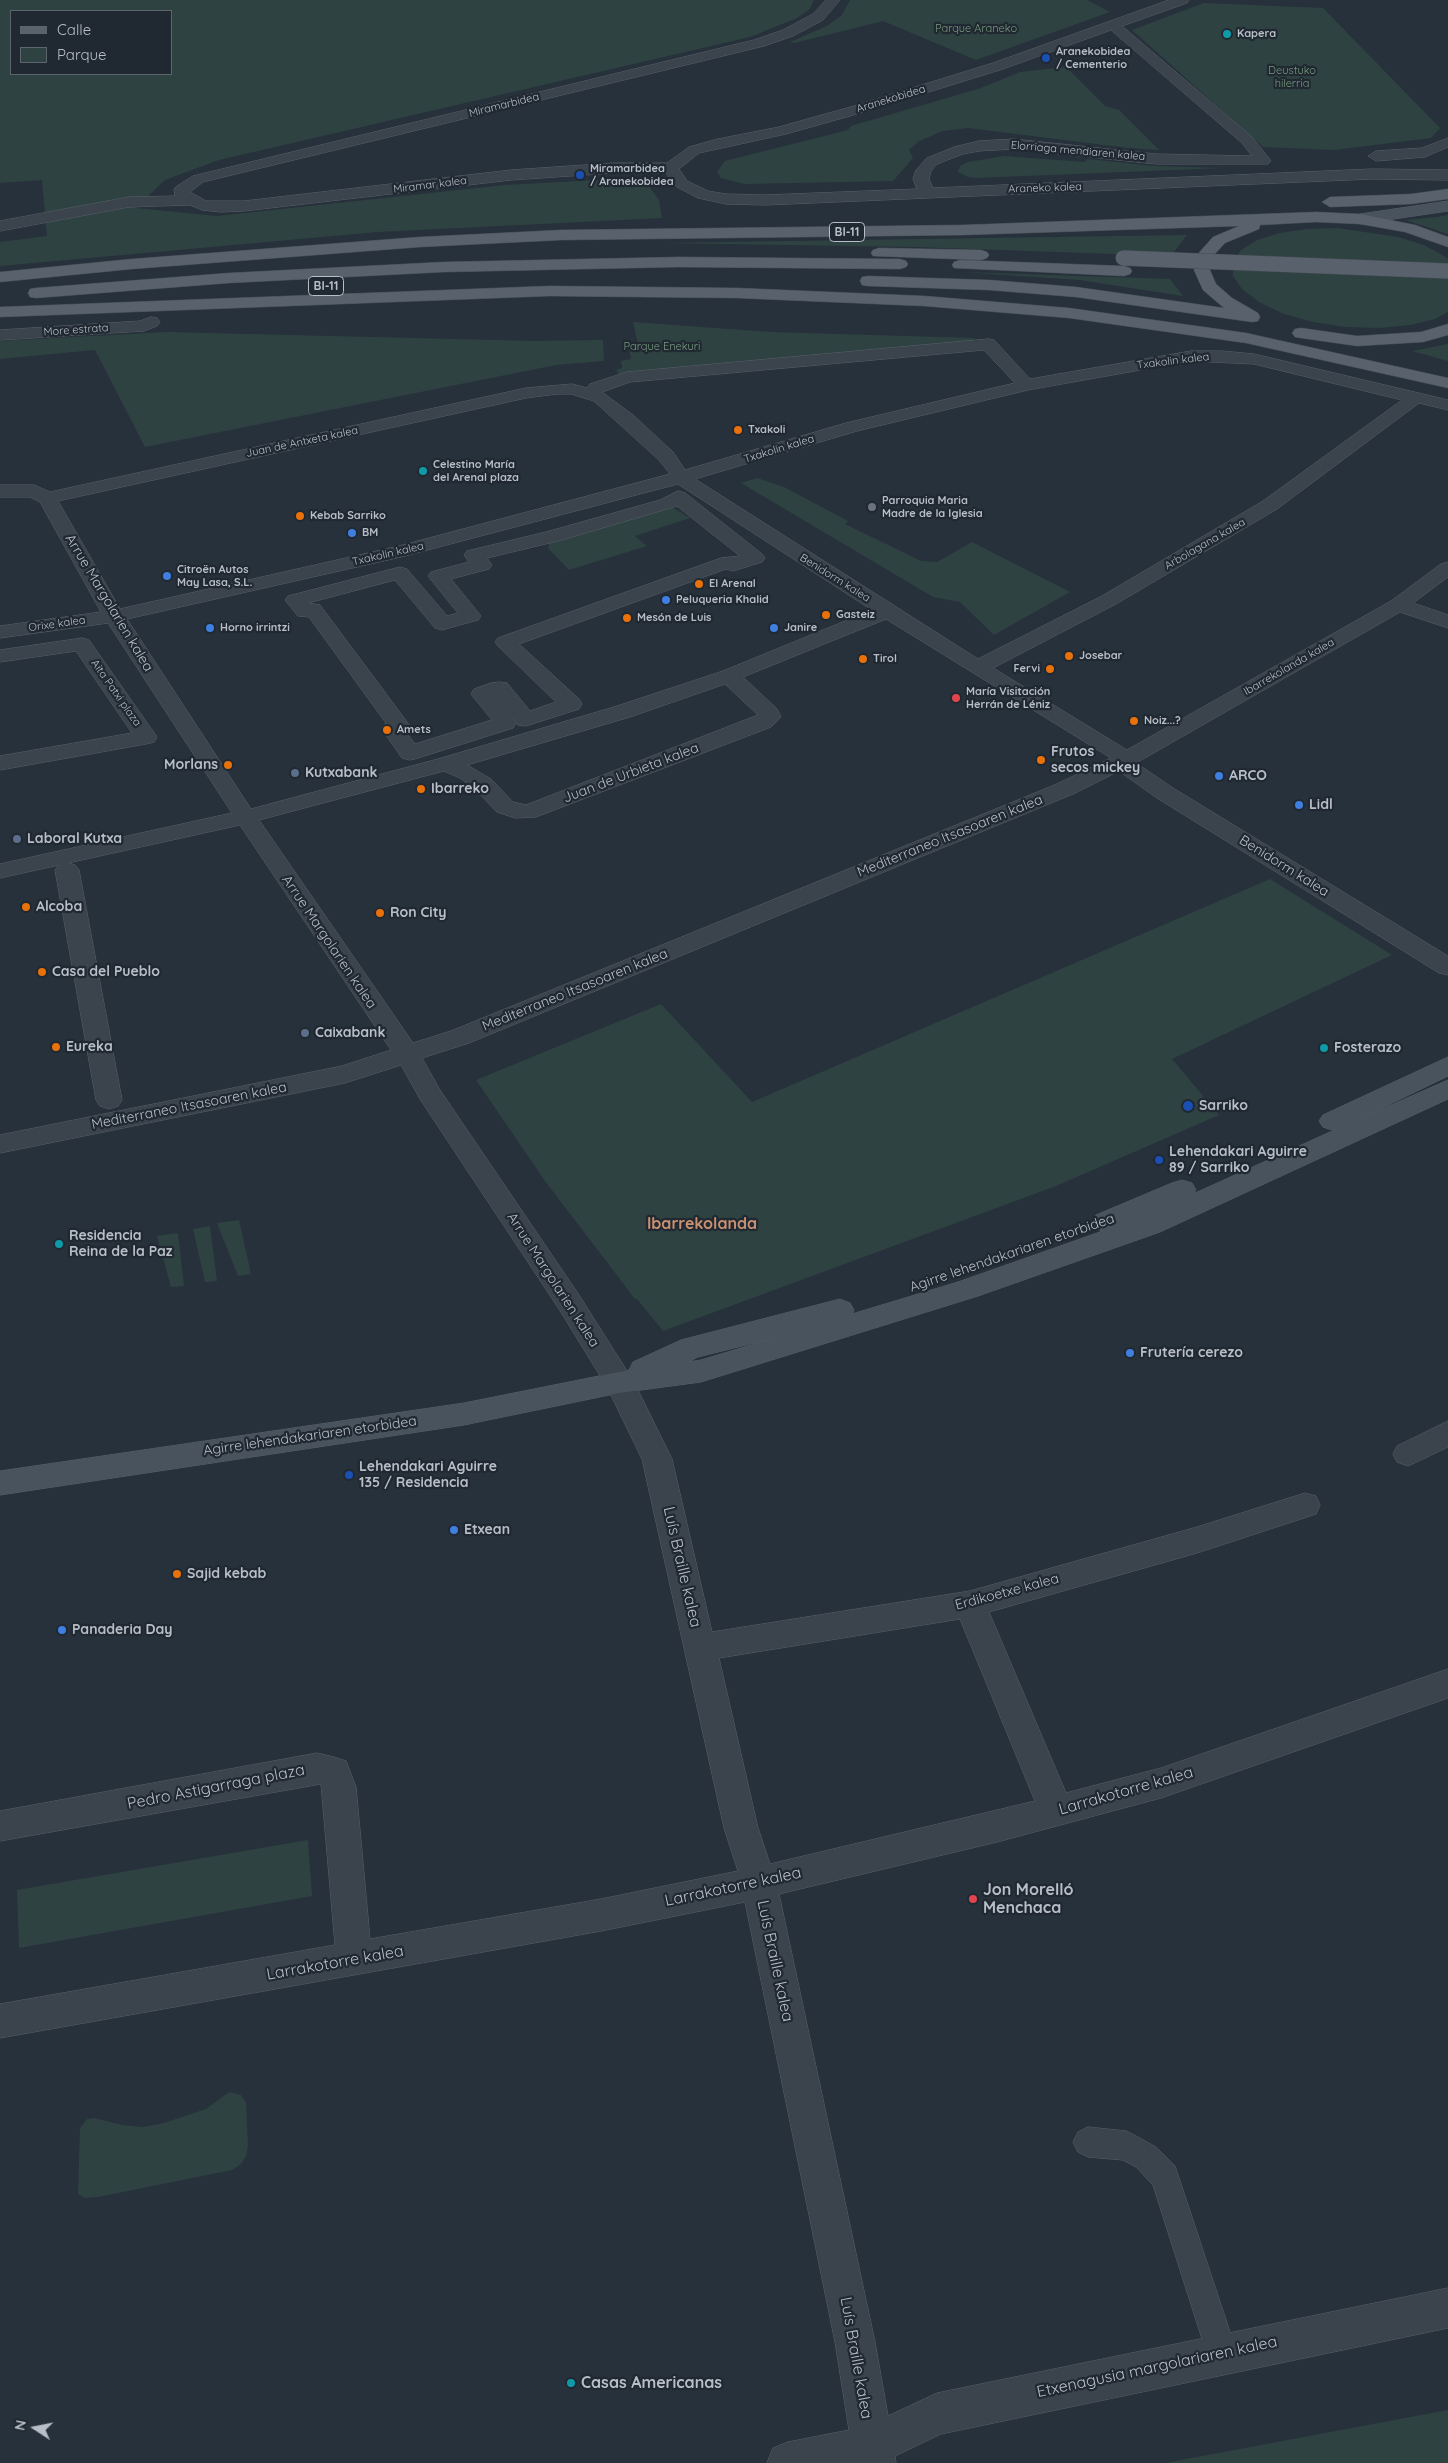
<!DOCTYPE html>
<html>
<head>
<meta charset="utf-8">
<style>
  body { margin:0 }
  #map { position:relative; width:1448px; height:2463px; overflow:hidden; background:#27313b; font-family:Quicksand,sans-serif }
  canvas { display:block }
  .legend { position:absolute; left:10px; top:10px; width:162px; height:65px; box-sizing:border-box; background:#202831; border:1px solid #5c646d; margin:0; padding:6px 9px; list-style:none; font-size:15px; color:#b7bec7 }
  .legend li { display:flex; align-items:center; gap:10px; height:25px }
  .legend b { width:25px; border:1px solid #5c646d }
  .north { position:absolute; left:10px; top:2403px; width:50px; height:50px; -webkit-text-stroke:4px #202831; paint-order:stroke; rotate:281deg; font-size:14px; font-weight:700; line-height:20px; text-align:center; color:#b7bec7 }
  .north::after { content:''; display:block; margin:auto; width:18px; height:22px; background:#b7bec7; clip-path:polygon(50% 0,100% 100%,50% 72%,0 100%) }
</style>
</head>
<body>
<div id="map">
<canvas width="1448" height="2463"></canvas>
<ul class="legend">
<li><b style="height:6px;background:#59626c"></b>Calle</li>
<li><b style="height:14px;background:#2f4242"></b>Parque</li>
</ul>
<div class="north">N</div>
</div>
<script>
const context = document.querySelector('canvas').getContext('2d');
context.lineJoin = 'round';
function fillPath(path, color) {
  context.fillStyle = color;
  context.fill(path, 'evenodd');
}
function toPath(rows) {
  const path = new Path2D();
  for (const r of rows) {
    path.moveTo(r[0], r[1]);
    for (let i = 2; i < r.length; i += 2) path.lineTo(r[i], r[i + 1]);
  }
  return path;
}
function strokePath(path, color, width, dash) {
  context.strokeStyle = color;
  context.lineWidth = width;
  context.lineCap = dash ? 'butt' : 'round';
  context.setLineDash(dash || []);
  context.stroke(path);
}
function write(font, color, halo, rows, align = 'center') {
  context.font = font + ' Quicksand,sans-serif';
  context.lineWidth = 4.5;
  context.setLineDash([]);
  context.textBaseline = 'middle';
  context.strokeStyle = halo;
  context.fillStyle = color;
  for (const [text, x, y, turn = 0] of rows) {
    context.save();
    context.translate(x, y);
    context.rotate((+turn || 0) * Math.PI / 180);
    context.textAlign = isNaN(turn) ? turn : align;
    if (halo) context.strokeText(text, 0, 0);
    context.fillText(text, 0, 0);
    context.restore();
  }
}
const green = toPath([
  [0,0,814,0,810,9,797,18,750,37,219,160,165,180,136,208,217,216,505,185,616,179,645,181,659,200,662,218,378,232,0,266,0,242,47,236,42,180,0,183],
  [11,11,171,11,171,74,11,74],
  [850,0,1087,0,1110,12,976,60,883,21,794,43,790,42,827,26,842,15],
  [1204,3,1323,8,1440,128,1431,138,1334,150,1263,147,1132,30],
  [1066,67,1105,106,1119,110,1159,150,1128,148,968,128,943,131,919,141,909,150,913,158,893,181,744,184,721,178,717,172,725,161,848,130,851,126,981,88,1020,72],
  [1004,156,1085,162,1087,159,1155,166,1223,168,975,178,968,177,958,172,960,166,968,162],
  [1448,215,1448,234,1406,220,1437,217],
  [1337,228,1398,237,1424,245,1446,257,1448,259,1448,312,1435,319,1410,325,1379,328,1346,327,1313,322,1284,314,1259,302,1242,289,1233,276,1233,262,1241,250,1257,240,1280,233,1307,229],
  [1187,235,1171,256,915,247,660,243],
  [961,272,1170,279,1183,296,1080,280],
  [633,322,770,332,974,338,975,342,620,376,616,370,622,368,621,361,631,359,629,349,639,348],
  [167,332,535,341,603,340,604,361,556,365,145,447,95,350,0,359,0,341],
  [1448,344,1448,361,1412,351,1423,349],
  [757,478,784,487,848,521,845,524,921,561,937,562,972,542,1070,592,994,635,960,602,933,597,741,483],
  [667,504,690,518,635,536,647,546,569,570,548,548,551,537],
  [1270,879,1392,955,1172,1059,1219,1115,1056,1186,663,1331,637,1299,635,1299,545,1181,476,1080,661,1004,752,1102],
  [239,1220,251,1274,238,1276,217,1223],
  [210,1226,217,1281,205,1282,193,1229],
  [178,1233,184,1286,171,1287,157,1236],
  [308,1840,312,1896,19,1948,17,1890],
  [229,2092,241,2095,246,2102,248,2146,246,2156,241,2164,232,2170,98,2197,85,2198,78,2194,80,2128,87,2119,94,2118,122,2125,143,2127,164,2123,206,2109],
  [1448,2410,1448,2463,1165,2463]
]);
const lane = toPath([
  [1088,2127,1126,2131,1136,2136,1156,2147,1175,2166,1237,2353,1232,2364,1221,2369,1210,2364,1153,2185,1136,2167,1123,2160,1088,2157,1078,2152,1073,2142,1078,2132,1088,2127]
]);
const street = toPath([
  [826,0,840,0,823,20,793,36,764,46,203,182,190,192,206,201,244,201,511,170,614,163,667,163,689,147,718,139,779,127,854,106,993,63,1169,0,1189,0,1187,3,1122,26,1252,137,1271,161,1268,164,1156,164,1013,149,979,151,963,154,937,164,931,171,929,179,933,188,1372,169,1448,170,1448,180,1372,179,765,205,726,204,698,198,677,187,666,173,614,173,511,180,244,211,220,212,202,210,190,205,129,207,0,231,0,221,129,197,175,196,174,189,177,186,193,176,754,40,783,30,813,14,826,0],
  [1111,30,1242,143,1252,156,1156,154,1013,139,979,141,954,147,927,158,916,170,913,179,917,189,765,195,726,194,708,191,687,181,679,169,699,153,786,134,864,112,1003,69,1111,30],
  [1448,138,1448,147,1425,157,1376,161,1368,156,1376,151,1422,148,1448,138],
  [151,317,157,318,160,322,157,326,144,331,0,340,0,330,140,321,151,317],
  [988,339,994,340,1030,379,1191,351,1222,351,1254,354,1448,400,1448,410,1419,403,1277,509,1116,604,993,668,1127,750,1391,601,1441,564,1448,562,1448,577,1413,603,1448,615,1448,628,1400,612,1136,763,1173,788,1448,956,1448,975,1439,973,1157,798,1119,771,1073,794,469,1043,422,1058,440,1090,579,1295,634,1382,672,1459,712,1632,970,1591,1197,1527,1305,1493,1316,1496,1320,1505,1316,1514,1197,1553,989,1612,1066,1793,1161,1768,1448,1669,1448,1698,1161,1798,997,1842,779,1894,875,2342,888,2416,937,2393,1448,2288,1448,2328,941,2434,895,2456,896,2463,767,2463,773,2448,788,2442,849,2430,835,2342,745,1902,601,1931,0,2038,0,2004,335,1945,321,1784,0,1841,0,1811,317,1753,334,1757,346,1761,356,1787,370,1939,601,1899,738,1871,724,1828,642,1459,607,1387,559,1309,420,1099,401,1065,345,1083,0,1153,0,1135,342,1066,391,1050,240,825,68,863,75,865,79,870,122,1100,118,1106,109,1109,100,1106,96,1100,55,870,59,865,0,878,0,864,232,813,108,623,0,638,0,626,101,612,40,502,30,497,0,497,0,485,34,485,50,492,526,388,572,384,587,388,590,384,627,372,988,339],
  [984,350,1015,383,846,423,685,470,673,452,633,415,602,392,630,382,984,350],
  [1191,361,1254,364,1402,400,1263,501,1102,596,978,659,695,479,857,431,1028,390,1191,361],
  [557,394,571,394,594,401,659,460,670,474,399,546,120,609,58,501,526,398,557,394],
  [678,484,872,610,723,671,614,707,438,759,251,809,127,619,401,557,678,484],
  [886,619,1111,758,1057,784,451,1031,413,1043,259,820,444,771,460,778,475,789,497,812,515,818,536,817,771,727,781,717,777,709,743,677,886,619],
  [725,684,758,715,526,805,513,802,491,779,467,765,630,717,725,684],
  [960,1619,1035,1801,770,1864,758,1828,719,1658,960,1619],
  [678,491,685,493,762,554,765,558,762,562,733,571,726,569,519,644,579,699,582,704,579,709,526,726,518,725,502,705,516,723,513,728,418,758,410,760,402,758,381,728,386,723,309,617,298,616,285,600,288,596,400,567,407,569,447,616,458,613,428,576,431,572,469,562,464,555,467,551,546,532,660,500,678,491],
  [677,506,740,556,721,558,498,638,495,642,498,646,556,702,530,711,507,683,499,682,491,683,474,689,471,694,492,720,415,744,405,731,410,726,320,605,308,603,395,580,435,628,442,630,449,628,478,620,481,616,451,579,489,569,492,565,487,558,558,541,677,506],
  [82,638,89,640,157,737,154,742,146,744,0,770,0,756,132,733,76,651,0,662,0,650,82,638],
  [1448,1421,1448,1447,1408,1466,1397,1462,1393,1454,1397,1446,1448,1421]
]);
const secondary = toPath([
  [1448,201,1448,211,1360,224,1352,219,1360,214,1448,201],
  [1448,1057,1448,1076,1355,1121,1448,1080,1448,1099,1160,1232,978,1296,701,1382,619,1393,464,1425,0,1495,0,1471,464,1403,629,1370,633,1362,681,1340,840,1299,850,1303,854,1310,852,1314,958,1282,1103,1231,1096,1229,1092,1222,1096,1215,1172,1183,1182,1180,1192,1183,1196,1190,1193,1194,1339,1128,1332,1130,1323,1127,1319,1121,1323,1115,1448,1057],
  [778,1337,701,1360,688,1362,698,1357,778,1337]
]);
const primary = toPath([
  [1448,189,1448,199,1411,204,1330,207,1322,202,1330,197,1411,194,1448,189],
  [1316,212,1360,214,1415,225,1448,237,1448,247,1405,232,1360,224,1316,222,1260,225,1259,229,1225,243,1213,256,1210,270,1216,284,1232,298,1258,313,1260,317,1258,321,1252,322,1076,297,989,290,868,286,862,285,860,281,862,277,868,276,989,280,1076,287,1224,308,1203,290,1194,270,1197,255,1213,237,1239,226,963,235,561,240,420,247,132,269,0,282,0,272,132,259,420,237,561,230,963,225,1316,212],
  [879,248,981,250,987,252,989,255,987,258,981,260,873,256,871,253,873,250,879,248],
  [679,257,900,259,906,261,908,264,906,267,900,269,679,267,444,272,229,283,36,298,30,297,28,293,30,289,36,288,229,273,444,262,679,257],
  [960,260,1124,266,1130,268,1132,271,1130,274,1124,276,954,268,952,265,954,262,960,260],
  [550,286,737,288,924,296,1069,308,1246,333,1448,378,1448,388,1246,343,1069,318,924,306,737,298,550,296,0,317,0,307,550,286],
  [1448,324,1448,335,1423,342,1357,346,1301,338,1295,337,1292,333,1295,329,1301,328,1357,336,1421,332,1448,324]
]);
const primaryBridge = toPath([
  [1123,258,1448,271]
]);
const markers = [
  [1227,34,5,"#0f9aa8"],
  [1046,58,5,"#1a4fb4"],
  [580,175,5,"#1a4fb4"],
  [738,430,5,"#e8710a"],
  [423,471,5,"#0f9aa8"],
  [872,507,5,"#6b7280"],
  [300,516,5,"#e8710a"],
  [352,533,5,"#3f7fe0"],
  [167,576,5,"#3f7fe0"],
  [699,584,5,"#e8710a"],
  [666,600,5,"#3f7fe0"],
  [826,615,5,"#e8710a"],
  [627,618,5,"#e8710a"],
  [210,628,5,"#3f7fe0"],
  [774,628,5,"#3f7fe0"],
  [1069,656,5,"#e8710a"],
  [863,659,5,"#e8710a"],
  [1050,669,5,"#e8710a"],
  [956,698,5,"#e0444e"],
  [1134,721,5,"#e8710a"],
  [387,730,5,"#e8710a"],
  [1041,760,5,"#e8710a"],
  [228,765,5,"#e8710a"],
  [295,773,5,"#5c6f8a"],
  [1219,776,5,"#3f7fe0"],
  [421,789,5,"#e8710a"],
  [1299,805,5,"#3f7fe0"],
  [17,839,5,"#5c6f8a"],
  [26,907,5,"#e8710a"],
  [380,913,5,"#e8710a"],
  [42,972,5,"#e8710a"],
  [305,1033,5,"#5c6f8a"],
  [56,1047,5,"#e8710a"],
  [1324,1048,5,"#0f9aa8"],
  [1188,1106,6,"#1a4fb4"],
  [1159,1160,5,"#1a4fb4"],
  [59,1244,5,"#0f9aa8"],
  [1130,1353,5,"#3f7fe0"],
  [349,1475,5,"#1a4fb4"],
  [454,1530,5,"#3f7fe0"],
  [177,1574,5,"#e8710a"],
  [62,1630,5,"#3f7fe0"],
  [973,1899,5,"#e0444e"],
  [571,2383,5,"#0f9aa8"]
];
const farParknames = [
  ["Parque Araneko",976,29],
  ["Deustuko",1292,71],
  ["hilerria",1292,84],
  ["Parque Enekuri",662,347]
];
const farPoinames = [
  ["Kapera",1237,34],
  ["Aranekobidea",1056,52],
  ["/ Cementerio",1056,65],
  ["Miramarbidea",590,169],
  ["/ Aranekobidea",590,182],
  ["Txakoli",748,430],
  ["Celestino María",433,465],
  ["del Arenal plaza",433,478],
  ["Parroquia Maria",882,501],
  ["Madre de la Iglesia",882,514],
  ["Kebab Sarriko",310,516],
  ["BM",362,533],
  ["Citroën Autos",177,570],
  ["May Lasa, S.L.",177,583],
  ["El Arenal",709,584],
  ["Peluqueria Khalid",676,600],
  ["Gasteiz",836,615],
  ["Mesón de Luis",637,618],
  ["Horno irrintzi",220,628],
  ["Janire",784,628],
  ["Josebar",1079,656],
  ["Tirol",873,659],
  ["Fervi",1040,669,"right"],
  ["María Visitación",966,692],
  ["Herrán de Léniz",966,705],
  ["Noiz...?",1144,721],
  ["Amets",397,730]
];
const farStreetnames = [
  ["Aranekobidea",891,99,-17],
  ["Miramarbidea",504,105,-14],
  ["Elorriaga mendiaren kalea",1078,151,5],
  ["Miramar kalea",430,185,-7],
  ["Araneko kalea",1045,188,-2],
  ["More estrata",76,330,-4],
  ["Txakolin kalea",1173,361,-7],
  ["Juan de Antxeta kalea",302,442,-12],
  ["Txakolin kalea",779,449,-17],
  ["Arbolagana kalea",1205,544,-30],
  ["Txakolin kalea",388,554,-13],
  ["Benidorm kalea",835,578,32],
  ["Orixe kalea",57,624,-8],
  ["Ibarrekolanda kalea",1289,667,-30],
  ["Aita Patxi plaza",116,693,55]
];
const shields = [
  [847,232,35],
  [326,286,35]
];
const shieldNames = [
  ["BI-11",847,232],
  ["BI-11",326,286]
];
const streetNames = [
  ["Arrue Margolarien kalea",109,603,59],
  ["Juan de Urbieta kalea",631,773,-21],
  ["Mediterraneo Itsasoaren kalea",950,836,-22],
  ["Benidorm kalea",1284,866,32],
  ["Arrue Margolarien kalea",329,942,56],
  ["Mediterraneo Itsasoaren kalea",575,990,-22],
  ["Mediterraneo Itsasoaren kalea",189,1106,-11],
  ["Agirre lehendakariaren etorbidea",1012,1253,-19],
  ["Arrue Margolarien kalea",553,1280,57],
  ["Agirre lehendakariaren etorbidea",310,1436,-8],
  ["Erdikoetxe kalea",1007,1592,-15]
];
const poiNames = [
  ["Frutos",1051,752],
  ["secos mickey",1051,768],
  ["Morlans",218,765,"right"],
  ["Kutxabank",305,773],
  ["ARCO",1229,776],
  ["Ibarreko",431,789],
  ["Lidl",1309,805],
  ["Laboral Kutxa",27,839],
  ["Alcoba",36,907],
  ["Ron City",390,913],
  ["Casa del Pueblo",52,972],
  ["Caixabank",315,1033],
  ["Eureka",66,1047],
  ["Fosterazo",1334,1048],
  ["Sarriko",1199,1106],
  ["Lehendakari Aguirre",1169,1152],
  ["89 / Sarriko",1169,1168],
  ["Residencia",69,1236],
  ["Reina de la Paz",69,1252],
  ["Frutería cerezo",1140,1353],
  ["Lehendakari Aguirre",359,1467],
  ["135 / Residencia",359,1483],
  ["Etxean",464,1530],
  ["Sajid kebab",187,1574],
  ["Panaderia Day",72,1630]
];
const quarterNames = [
  ["Ibarrekolanda",702,1224]
];
const nearStreetnames = [
  ["Luís Braille kalea",682,1567,77],
  ["Pedro Astigarraga plaza",216,1787,-11],
  ["Larrakotorre kalea",1126,1791,-16],
  ["Larrakotorre kalea",733,1887,-12],
  ["Luís Braille kalea",775,1961,78],
  ["Larrakotorre kalea",335,1963,-10],
  ["Luís Braille kalea",856,2358,80],
  ["Etxenagusia margolariaren kalea",1157,2367,-12]
];
const nearPoinames = [
  ["Jon Morelló",983,1890],
  ["Menchaca",983,1908],
  ["Casas Americanas",581,2383]
];
fillPath(green, '#2f4242');
strokePath(lane, '#59616a', 1);
strokePath(street, '#59616a', 1);
strokePath(secondary, '#59616a', 1);
strokePath(primary, '#444c55', 1);
fillPath(lane, '#3b434c');
fillPath(street, '#3b434c');
fillPath(secondary, '#49535e');
fillPath(primary, '#59626c');
strokePath(primaryBridge, '#444c55', 16, []);
strokePath(primaryBridge, '#59626c', 15);
for (const [x, y, r, color] of markers) {
  const dot = new Path2D();
  dot.arc(x, y, r, 0, 2 * Math.PI);
  context.fillStyle = color;
  context.fill(dot);
  strokePath(dot, '#202831', 2);
}
write('11px', '#789a7e', '#202831', farParknames);
write('bold 11px', '#b7bec7', '#202831', farPoinames, 'left');
write('11px', '#b7bec7', '#202831', farStreetnames);
for (const [x, y, w] of shields) {
  const box = new Path2D();
  box.roundRect(x - w / 2, y - 9.5, w, 19, 4);
  context.fillStyle = '#202831';
  context.fill(box);
  strokePath(box, '#b7bec7', 1);
}
write('bold 12px', '#b7bec7', null, shieldNames);
write('14px', '#b7bec7', '#202831', streetNames);
write('bold 14px', '#b7bec7', '#202831', poiNames, 'left');
write('bold 16px', '#c89171', '#202831', quarterNames);
write('16px', '#b7bec7', '#202831', nearStreetnames);
write('bold 16px', '#b7bec7', '#202831', nearPoinames, 'left');
</script>
</body>
</html>
